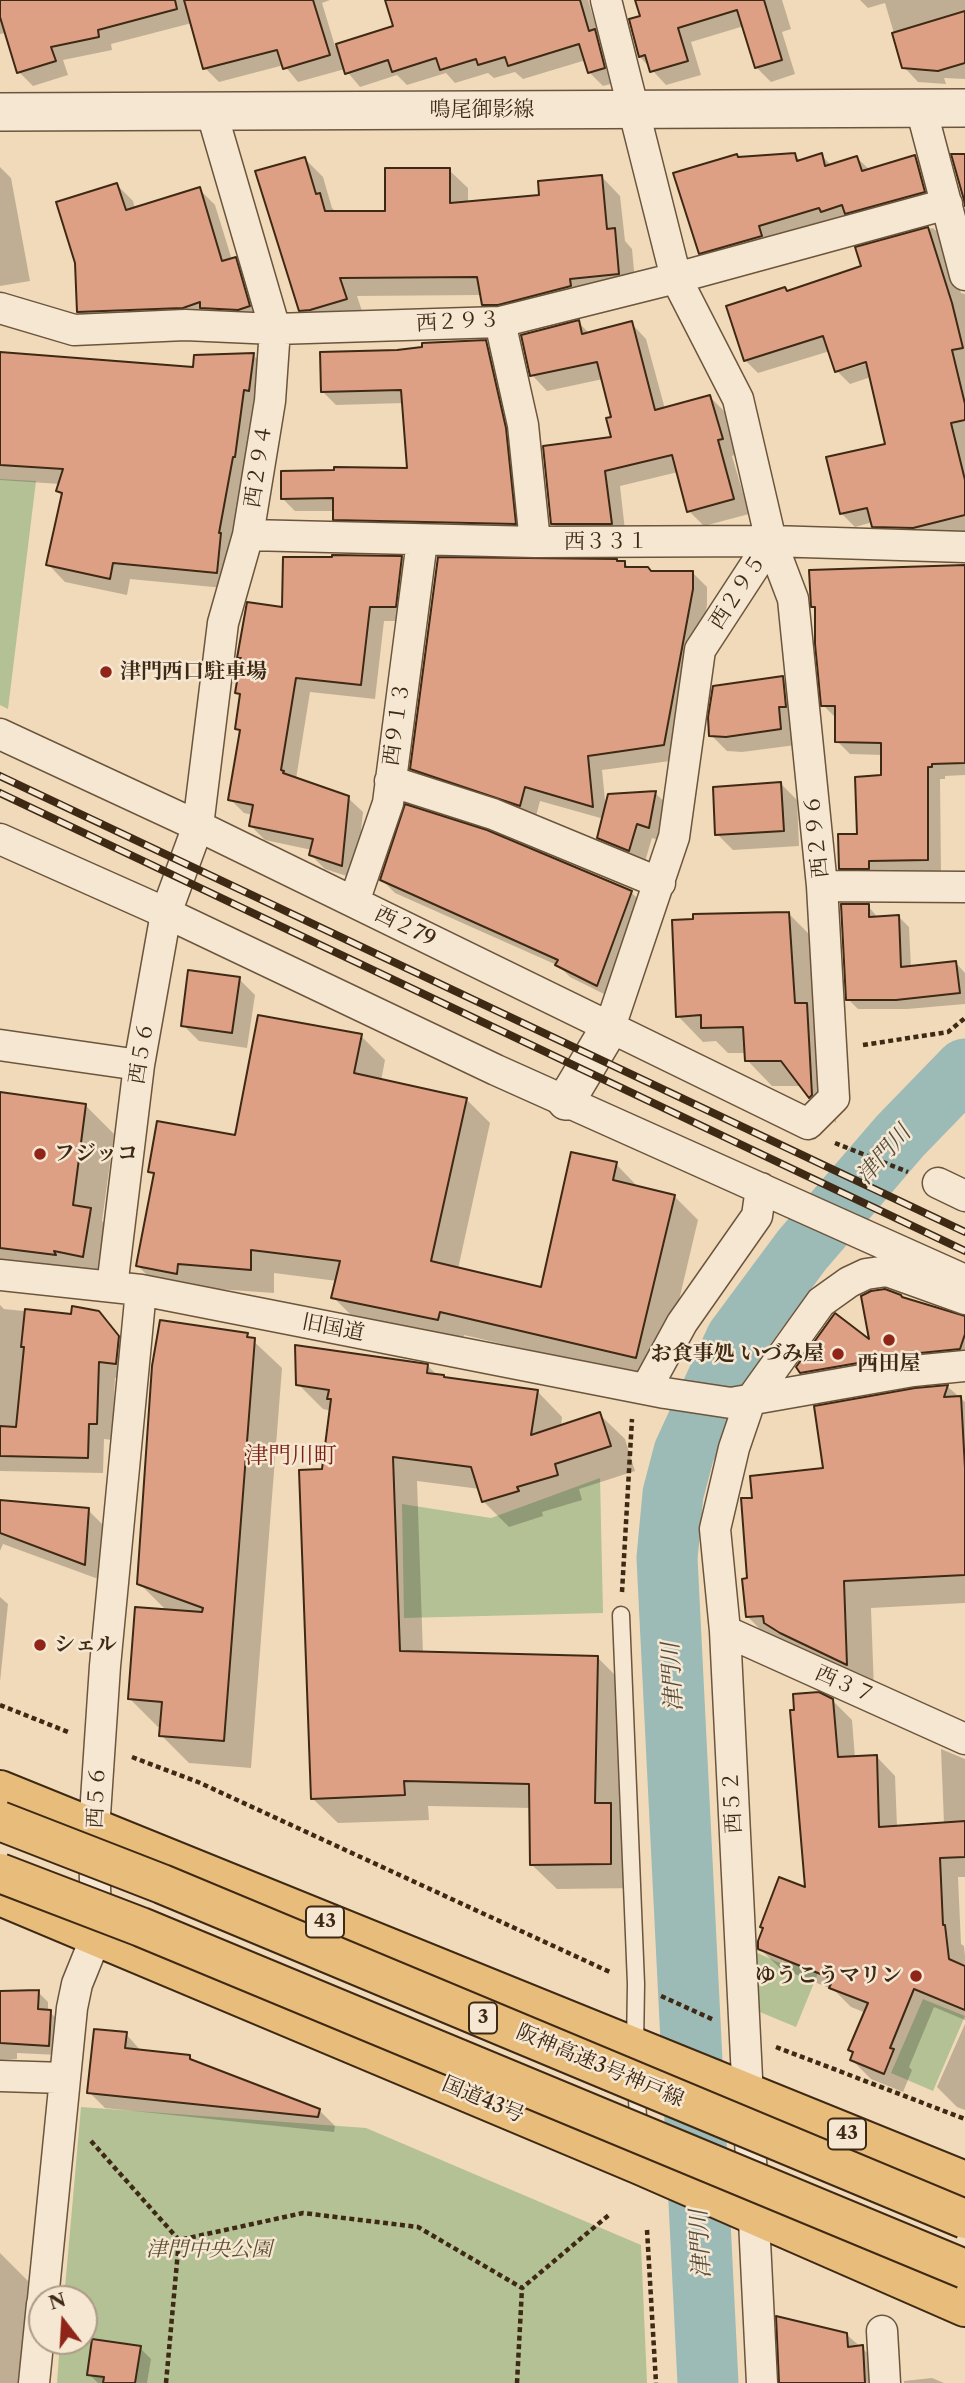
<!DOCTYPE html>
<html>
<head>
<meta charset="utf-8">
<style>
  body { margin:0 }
  #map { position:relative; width:965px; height:2383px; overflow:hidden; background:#f1dab9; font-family:"Libre Caslon Text",serif }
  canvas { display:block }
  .north { position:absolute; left:28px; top:2285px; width:70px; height:70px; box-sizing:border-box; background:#f6e7d2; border:2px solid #ac9b86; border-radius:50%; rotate:343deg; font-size:19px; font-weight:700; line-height:28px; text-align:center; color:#3e2914 }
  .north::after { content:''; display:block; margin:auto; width:24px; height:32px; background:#8f2418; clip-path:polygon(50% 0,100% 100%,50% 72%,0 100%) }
</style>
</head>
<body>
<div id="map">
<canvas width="965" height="2383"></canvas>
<div class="north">N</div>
</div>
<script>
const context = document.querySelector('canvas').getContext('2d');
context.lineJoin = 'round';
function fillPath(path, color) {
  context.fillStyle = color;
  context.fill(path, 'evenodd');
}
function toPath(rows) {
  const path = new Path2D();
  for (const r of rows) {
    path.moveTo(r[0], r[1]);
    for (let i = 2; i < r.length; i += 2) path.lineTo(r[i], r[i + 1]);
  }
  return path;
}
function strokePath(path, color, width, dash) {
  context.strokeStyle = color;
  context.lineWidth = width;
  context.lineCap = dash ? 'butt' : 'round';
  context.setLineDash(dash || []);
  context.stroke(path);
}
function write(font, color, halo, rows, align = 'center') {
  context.font = font + ' "Libre Caslon Text","Noto Serif JP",serif';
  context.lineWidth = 5;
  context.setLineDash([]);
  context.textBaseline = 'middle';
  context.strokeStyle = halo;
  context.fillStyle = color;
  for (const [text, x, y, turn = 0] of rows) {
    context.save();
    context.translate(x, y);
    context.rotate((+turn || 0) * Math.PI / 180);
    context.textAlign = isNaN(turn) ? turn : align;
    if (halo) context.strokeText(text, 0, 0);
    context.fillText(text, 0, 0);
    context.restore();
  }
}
const green = toPath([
  [0,479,36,481,8,709,0,705],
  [600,1478,603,1613,404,1618,402,1504,491,1518],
  [755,1952,789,1967,792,1961,818,1973,796,2027,755,2010],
  [923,1999,965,2016,933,2091,891,2073],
  [81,2107,366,2128,641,2245,647,2383,57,2383,60,2341,84,2341,84,2299,64,2299]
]);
const shadow = toPath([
  [0,0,330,0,322,3,335,46,395,28,387,0,588,0,599,36,609,45,618,82,603,86,589,72,586,60,523,79,515,72,494,78,488,73,455,83,446,73,407,85,397,75,360,87,345,69,298,82,284,65,219,82,205,68,192,23,111,44,112,50,63,60,68,75,33,86,19,72,6,33,0,34],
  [637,0,782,0,791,29,782,32,795,74,771,82,757,68,744,26,691,42,701,75,666,85,640,57,642,17],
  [860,0,965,0,965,79,944,78,946,84,918,82,904,67,885,3,868,8],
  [794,155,801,161,821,155,832,166,857,158,870,170,915,157,929,171,939,206,715,267,701,253,739,159],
  [305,159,323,177,332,208,337,213,387,213,449,170,468,188,468,203,541,196,602,177,620,196,625,241,632,249,636,292,502,323,483,304,482,295,357,296,364,317,319,329,300,310],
  [0,167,11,178,30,281,0,286],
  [117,185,133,201,135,209,199,189,215,205,232,260,235,259,251,275,265,322,94,328,78,312],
  [933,228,947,241,961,293,965,294,965,532,927,541,887,539,873,522,855,527,841,513,887,445,871,377,850,384,837,371,830,351,758,373,745,360,788,292,863,267,857,248],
  [874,358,875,361,842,371,842,368],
  [578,322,590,334,631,323,646,339,665,409,710,397,725,412,737,454,732,456,749,514,704,526,689,511,678,472,620,486,626,539,568,539,552,524,613,439,613,418,603,379,547,391,532,375],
  [485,342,498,355,528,536,348,532,335,519,335,511,295,511,283,499,409,470,404,403,336,405,323,392,397,352],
  [0,353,194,369,253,355,270,372,234,589,130,579,127,595,65,582,48,564,63,495,58,491,60,484,0,480],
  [402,558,416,572,410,621,384,621,375,699,310,692,296,779,348,798,363,812,356,879,325,869,311,855,312,850,265,840,251,826,253,815,244,813,230,799,241,732,237,728,242,697,237,692,242,660,239,657,284,609],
  [625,563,630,569,652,573,692,572,707,587,707,605,678,760,602,770,606,810,655,793,670,807,663,842,652,838,644,865,614,852,599,837,604,819,540,801,535,820,427,783,412,768],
  [965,573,965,775,945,776,945,779,940,779,941,872,854,881,840,868,859,836,883,776,883,755,850,754,837,741,837,719,823,705,816,609,813,606],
  [783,678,798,694,796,745,742,752,727,751,711,735],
  [781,784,797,800,799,846,733,850,717,834],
  [382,880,631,892,644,905,610,997,570,977,559,966,395,893],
  [868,906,879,919,899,917,909,927,911,968,956,963,965,973,965,1004,907,1009,858,1009,848,999],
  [789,914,815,940,832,1030,836,1123,802,1086,772,1086,747,1060,746,1053,728,1053,716,1041,703,1042,678,1016],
  [239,979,255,995,247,1048,199,1041,183,1025],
  [361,1036,385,1060,381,1081,466,1099,490,1123,458,1269,542,1289,616,1164,640,1189,674,1196,698,1220,660,1381,464,1335,462,1342,357,1321,333,1297,337,1281,274,1273,274,1293,202,1288,162,1290,138,1266,155,1176,150,1171,236,1137],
  [0,1094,86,1106,114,1134,102,1221,118,1237,111,1284,0,1267],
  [904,1300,965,1318,965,1365,817,1388,801,1372,871,1343],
  [0,1305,4,1309,73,1316,98,1312,134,1354,132,1379,115,1378,112,1440,104,1439,103,1473,0,1471],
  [247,1335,282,1368,251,1768,189,1763,161,1735,162,1727,158,1727,130,1699,167,1611,139,1583],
  [428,1366,438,1376,446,1379,537,1391,562,1417,561,1427,599,1414,625,1439,635,1471,579,1489,582,1500,542,1512,543,1516,509,1527,484,1502,480,1489,417,1481,423,1654,598,1658,623,1683,620,1815,635,1830,636,1888,557,1889,531,1864,531,1808,428,1806,429,1820,338,1823,312,1798,323,1471,332,1411,323,1409,298,1384],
  [948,1387,965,1402,965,1603,871,1608,874,1691,775,1644,747,1616,754,1499,825,1470,916,1390],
  [0,1501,88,1510,104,1526,101,1580,3,1544,0,1551],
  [0,1597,8,1604,0,1682],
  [832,1700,852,1720,855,1758,876,1756,895,1776,897,1827,944,1824,941,1749,965,1759,965,1877,958,1877,961,1944,964,1946,965,1956,965,2020,934,2007,909,2067,912,2070,903,2092,871,2079,852,2060,854,2054,850,2050,866,2013,851,2007,834,1990,780,1968,760,1949,807,1889],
  [38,1992,48,2002,48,2011,61,2022,58,2055,17,2053,17,2059,0,2060,0,1993],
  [965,2024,965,2110,957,2107,937,2087],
  [126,2034,142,2052,189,2057,196,2064,319,2110,335,2126,334,2132,105,2108,89,2092],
  [0,2253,42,2295,27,2383,0,2383],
  [846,2334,874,2359,875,2383,781,2383],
  [140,2348,151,2359,147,2383,98,2383,89,2374],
  [932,2378,944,2383,904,2383,904,2381]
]);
const river = toPath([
  [708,2383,667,1558,673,1494,684,1452,736,1339,802,1250,900,1136,965,1069]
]);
const building = toPath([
  [0,0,175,0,177,9,98,30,99,37,51,47,56,61,17,73,0,17,0,0],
  [184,0,313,0,330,55,283,69,277,50,203,69,184,0],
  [385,0,580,0,589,31,595,29,605,68,588,73,579,44,508,66,505,57,478,65,476,59,440,70,436,58,392,72,388,60,345,74,336,44,393,26,385,0],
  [635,0,764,0,782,60,755,68,737,10,678,28,688,61,650,72,645,55,639,57,629,19,640,16,635,0],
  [965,11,965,63,938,71,902,68,892,33,965,11],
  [795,153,797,161,822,153,825,166,857,156,862,171,915,155,925,192,845,214,842,205,821,212,819,208,759,226,762,236,699,254,673,173,737,154,738,157,795,153],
  [951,154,965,154,965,206,964,200,951,154],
  [305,157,316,194,320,193,325,211,385,211,385,168,450,168,450,203,539,195,538,181,602,175,607,229,615,228,619,274,570,279,571,286,498,305,482,305,477,277,340,278,347,299,310,310,299,311,255,171,305,157],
  [117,183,126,210,200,187,222,261,236,257,250,306,238,310,200,308,200,302,183,308,77,312,75,263,56,202,117,183],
  [928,227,952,303,963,348,952,350,965,404,965,420,951,423,965,480,965,515,913,528,872,527,867,508,840,514,826,457,885,444,866,362,835,372,823,336,744,361,726,306,785,287,787,291,861,266,855,247,928,227],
  [579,320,582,334,632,321,655,410,710,395,723,439,718,440,734,499,687,512,672,455,605,471,612,524,551,524,543,446,611,437,606,418,611,417,597,362,530,376,521,335,579,320],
  [486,340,506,428,516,524,333,520,333,498,281,499,281,471,334,470,334,467,407,468,401,390,321,392,320,352,397,350,422,347,422,343,486,340],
  [0,352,193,367,194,355,254,353,249,391,244,390,235,457,233,457,219,533,221,533,217,573,113,563,110,579,46,565,62,493,56,491,63,469,0,465,0,352],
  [332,555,402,556,396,607,370,607,361,685,296,678,281,770,284,771,283,773,349,796,342,866,309,855,313,839,249,826,253,805,228,800,240,730,235,729,240,694,235,693,241,658,237,658,247,602,282,607,283,557,332,557,332,555],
  [438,557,617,559,617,561,625,561,625,567,648,567,651,571,693,571,693,589,664,745,588,756,593,807,525,787,520,806,410,769,438,557],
  [965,565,965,763,932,764,932,767,928,767,928,860,869,861,869,869,839,869,838,834,857,834,855,777,881,775,881,743,835,742,835,706,821,706,815,644,815,607,811,607,809,570,965,565],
  [783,676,786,707,779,707,781,729,726,737,709,736,708,717,713,686,783,676],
  [781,782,784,831,715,835,713,787,781,782],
  [656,791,649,828,637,824,629,851,597,838,608,794,656,791],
  [405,804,487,830,632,891,597,986,555,965,558,960,380,880,405,804],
  [841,904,869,904,869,917,899,915,901,967,956,961,960,993,896,1000,846,1000,841,904],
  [789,912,795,1003,807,1003,812,1095,809,1098,781,1061,745,1061,743,1027,701,1028,701,1015,676,1017,672,920,693,919,693,914,789,912],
  [188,970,240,977,232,1033,181,1026,188,970],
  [258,1015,362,1034,354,1073,467,1098,431,1261,541,1287,571,1152,617,1162,613,1180,675,1195,636,1358,440,1312,438,1320,331,1298,340,1261,251,1250,251,1270,178,1264,177,1274,136,1266,154,1173,148,1172,157,1121,235,1135,258,1015],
  [0,1092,86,1104,73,1205,91,1208,83,1257,54,1251,56,1255,0,1248,0,1092],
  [885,1289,901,1295,902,1297,965,1316,965,1334,960,1349,910,1354,800,1373,796,1367,835,1313,869,1339,861,1296,871,1291,885,1289],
  [72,1306,99,1311,119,1336,116,1364,99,1362,97,1424,89,1424,88,1458,0,1456,0,1426,16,1427,24,1347,21,1347,25,1309,71,1314,72,1306],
  [160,1320,248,1333,247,1337,255,1338,224,1741,159,1736,162,1702,128,1699,135,1607,202,1612,203,1608,137,1584,152,1366,160,1320],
  [295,1345,428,1364,427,1373,444,1375,444,1377,538,1390,531,1435,600,1412,611,1446,555,1464,558,1475,517,1487,519,1491,482,1502,471,1467,393,1457,400,1651,598,1656,595,1803,611,1803,611,1864,530,1865,529,1784,404,1781,405,1795,311,1799,299,1470,322,1469,331,1399,327,1399,329,1390,296,1385,295,1345],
  [948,1385,944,1397,961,1396,965,1468,965,1575,844,1581,847,1665,780,1633,764,1623,763,1616,746,1617,742,1579,747,1578,741,1498,752,1498,750,1476,823,1468,814,1406,915,1388,948,1385],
  [0,1500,89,1508,85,1565,0,1533,0,1500],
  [819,1692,833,1699,838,1757,877,1755,879,1827,965,1821,965,1857,940,1858,943,1925,945,1925,949,1959,965,1966,965,2010,914,1989,890,2048,894,2049,884,2074,850,2060,853,2052,848,2050,868,2003,829,1988,833,1979,758,1949,758,1941,763,1928,760,1927,779,1877,805,1887,790,1710,794,1710,793,1694,819,1692],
  [39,1990,38,2009,51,2010,49,2046,0,2043,0,1991,39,1990],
  [94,2029,127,2032,125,2048,190,2055,190,2059,320,2109,318,2117,87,2093,94,2029],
  [776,2316,847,2333,848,2347,863,2345,865,2383,779,2383,776,2316],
  [92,2339,141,2346,135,2383,103,2383,104,2377,87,2375,92,2339]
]);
const path = toPath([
  [863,1045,948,1032,965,1018],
  [835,1143,908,1172],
  [622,1592,632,1419],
  [0,1705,68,1732],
  [132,1757,198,1782,612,1973],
  [661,1996,714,2020],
  [776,2047,965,2119],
  [91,2141,179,2240,303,2213,418,2227,522,2288,610,2214],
  [647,2230,656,2383],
  [166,2383,179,2240],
  [517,2383,522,2288]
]);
const service = toPath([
  [621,1615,636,1984,635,2047],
  [636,2083,639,2134]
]);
const minor = toPath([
  [921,108,965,275],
  [0,308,74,330,185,325,275,329,500,322,676,278,947,204],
  [500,322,523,425,535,542],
  [248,535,535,542,771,541,965,547],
  [0,734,198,826,808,1124,834,1098,822,886,793,599,771,541,738,399,676,278,606,0],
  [390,781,493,814,660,883],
  [0,839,166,913,496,1070,958,1277],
  [822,886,965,887],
  [354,902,388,803,422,541],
  [610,1027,674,837,700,650,771,541],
  [0,1045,139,1065],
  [938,1183,965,1196],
  [0,1275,141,1290,665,1393,731,1403,913,1371,965,1366],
  [112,1287,139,1065,166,913,198,826,223,623,248,535,270,401,275,329,211,110],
  [646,1389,682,1323,757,1216,761,1188],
  [725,1631,965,1739],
  [0,2076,64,2078],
  [43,2299,72,2008,77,1984,96,1937,94,1830,105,1666,141,1290],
  [882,2331,885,2383],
  [34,2383,42,2304],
  [762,2383,725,1631,715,1529,734,1448,750,1401,821,1302,849,1282,866,1274,887,1271,965,1299]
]);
const tertiary = toPath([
  [0,112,965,108],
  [566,1101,610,1027]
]);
const trunk = toPath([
  [0,1790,965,2181],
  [0,1896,640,2165,965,2307]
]);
const rail = toPath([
  [0,776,965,1232],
  [0,793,965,1251]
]);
const motorwayBridge = toPath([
  [0,1821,162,1884,965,2219],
  [0,1873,141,1927,965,2269]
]);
const markers = [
  [106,672,7,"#8f2418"],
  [40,1154,7,"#8f2418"],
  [889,1340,7,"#8f2418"],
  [838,1354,7,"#8f2418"],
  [40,1645,7,"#8f2418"],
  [916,1976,7,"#8f2418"]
];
const shields = [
  [325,1922,38],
  [483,2018,28],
  [847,2134,38]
];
const shieldNames = [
  ["43",325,1922],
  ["3",483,2018],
  ["43",847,2134]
];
const streetNames = [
  ["鳴尾御影線",482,110],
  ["西２９３",458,322,-3],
  ["西２９４",259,466,-81],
  ["西３３１",606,542],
  ["西２９５",738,592,-57],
  ["西９１３",397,724,-82],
  ["西２９６",817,836,-96],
  ["西２79",405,927,26],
  ["西５６",142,1053,-81],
  ["旧国道",333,1328,11],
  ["西３７",845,1685,24],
  ["西５６",97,1797,-87],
  ["西５２",733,1802,-93],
  ["阪神高速3号神戸線",600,2066,23],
  ["国道43号",483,2100,23]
];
const poiNames = [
  ["津門西口駐車場",120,672],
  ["フジッコ",54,1154],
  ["お食事処 いづみ屋",824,1354,"right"],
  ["西田屋",889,1364,"center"],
  ["シェル",54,1645],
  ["ゆうこうマリン",902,1976,"right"]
];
const parkNames = [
  ["津門中央公園",209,2250]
];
const waterNames = [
  ["津門川",884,1155,-49],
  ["津門川",673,1677,-93],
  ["津門川",701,2244,-93]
];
const neighbourhoodNames = [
  ["津門川町",291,1456]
];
fillPath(green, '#b4c194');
fillPath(shadow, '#0003');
strokePath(river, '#9cbab6', 61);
fillPath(building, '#dda084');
strokePath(building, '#3e2914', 2);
strokePath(service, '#6b553d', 19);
strokePath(minor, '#6b553d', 33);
strokePath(tertiary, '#6b553d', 40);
strokePath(trunk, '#3e2914', 42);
strokePath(path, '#3e2914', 4.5, [5, 3.5]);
strokePath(service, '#f6e7d2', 16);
strokePath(minor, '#f6e7d2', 30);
strokePath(tertiary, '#f6e7d2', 37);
strokePath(trunk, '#e8bd7c', 38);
strokePath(rail, '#3e2914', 8);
strokePath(rail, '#f6e7d2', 5, [16]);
strokePath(motorwayBridge, '#3e2914', 42, []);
strokePath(motorwayBridge, '#e8bd7c', 38);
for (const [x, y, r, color] of markers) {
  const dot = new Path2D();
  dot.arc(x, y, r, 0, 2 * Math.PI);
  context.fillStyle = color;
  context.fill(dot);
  strokePath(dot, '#f6e7d2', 2.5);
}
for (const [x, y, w] of shields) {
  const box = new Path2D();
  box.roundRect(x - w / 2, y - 15.5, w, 31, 5);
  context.fillStyle = '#f6e7d2';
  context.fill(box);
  strokePath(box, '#3e2914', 2);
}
write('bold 19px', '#3e2914', null, shieldNames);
write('21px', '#3e2914', '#f6e7d2', streetNames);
write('bold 21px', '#3e2914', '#f6e7d2', poiNames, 'left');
write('italic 21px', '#5c4f34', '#f6e7d2', parkNames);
write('italic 23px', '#564d3c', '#f6e7d2', waterNames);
write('23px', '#7a1f14', '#f6e7d2', neighbourhoodNames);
</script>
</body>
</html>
